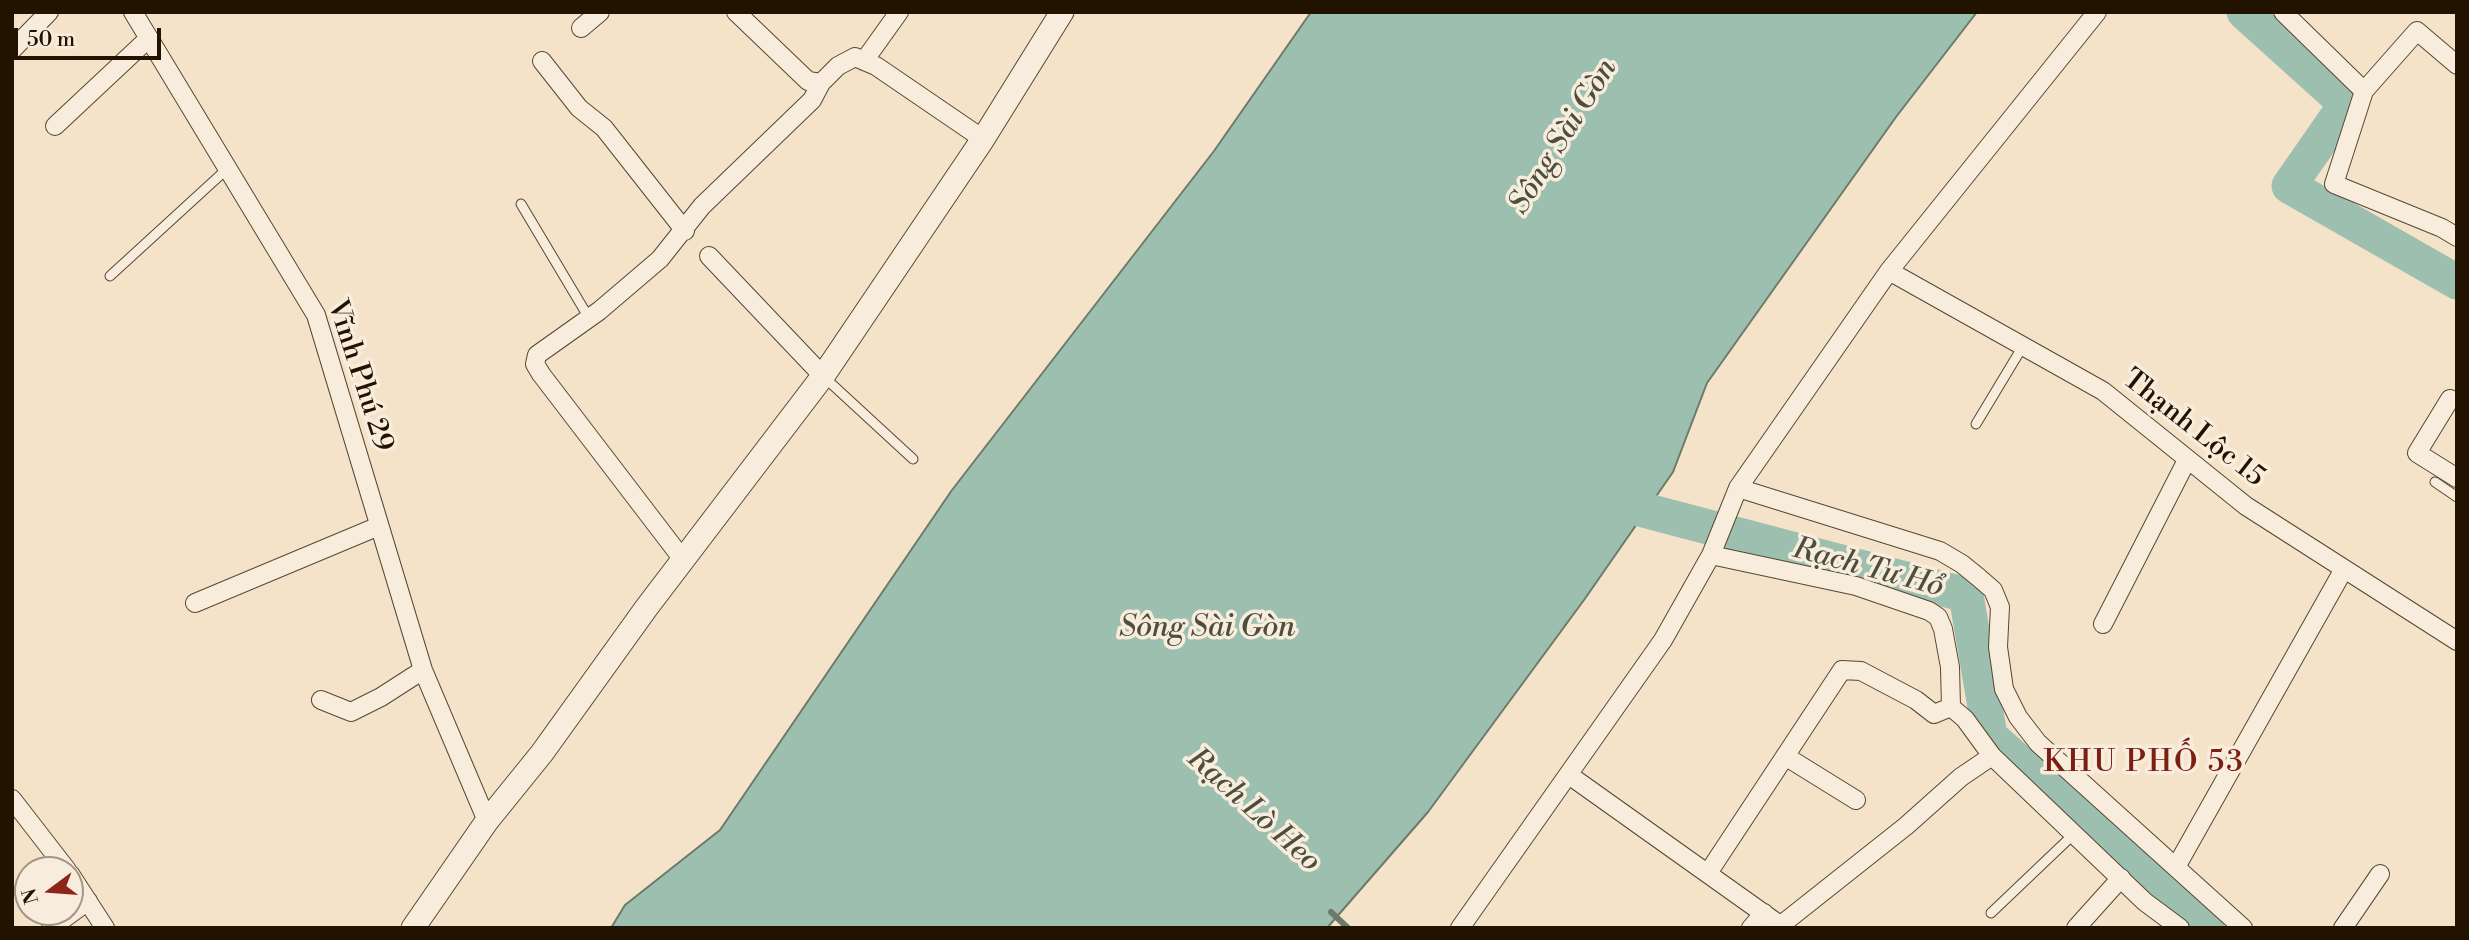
<!DOCTYPE html>
<html>
<head>
<meta charset="utf-8">
<style>
  body { margin:0 }
  #map { position:relative; width:2469px; height:940px; overflow:hidden; background:#f5e3c9; font-family:"Libre Bodoni",serif }
  canvas { display:block }
  .frame { position:absolute; inset:0; border:14px solid #221300; pointer-events:none }
  .north { position:absolute; left:14px; top:856px; width:70px; height:70px; box-sizing:border-box; background:#f8eddc; border:2px solid #a29684; border-radius:50%; rotate:254deg; font-size:19px; font-weight:700; line-height:28px; text-align:center; color:#221300 }
  .north::after { content:''; display:block; margin:auto; width:24px; height:32px; background:#8f2418; clip-path:polygon(50% 0,100% 100%,50% 72%,0 100%) }
  .scale { position:absolute; left:14px; top:28px; width:147px; height:32px; box-sizing:border-box; border:4px solid #221300; border-top:0; padding-left:9px; font-size:21px; line-height:24px; white-space:nowrap; color:#221300; -webkit-text-stroke:5px #f8eddc; paint-order:stroke }
</style>
</head>
<body>
<div id="map">
<canvas width="2469" height="940"></canvas>
<div class="frame"></div>
<div class="north">N</div>
<div class="scale">50 m</div>
</div>
<script>
const context = document.querySelector('canvas').getContext('2d');
context.lineJoin = 'round';
function fillPath(path, color) {
  context.fillStyle = color;
  context.fill(path, 'evenodd');
}
function toPath(rows) {
  const path = new Path2D();
  for (const r of rows) {
    path.moveTo(r[0], r[1]);
    for (let i = 2; i < r.length; i += 2) path.lineTo(r[i], r[i + 1]);
  }
  return path;
}
function strokePath(path, color, width, dash) {
  context.strokeStyle = color;
  context.lineWidth = width;
  context.lineCap = dash ? 'butt' : 'round';
  context.setLineDash(dash || []);
  context.stroke(path);
}
function write(font, color, halo, rows, align = 'center') {
  context.font = font + ' "Libre Bodoni",serif';
  context.lineWidth = 7;
  context.setLineDash([]);
  context.textBaseline = 'middle';
  context.strokeStyle = halo;
  context.fillStyle = color;
  for (const [text, x, y, turn = 0] of rows) {
    context.save();
    context.translate(x, y);
    context.rotate((+turn || 0) * Math.PI / 180);
    context.textAlign = isNaN(turn) ? turn : align;
    if (halo) context.strokeText(text, 0, 0);
    context.fillText(text, 0, 0);
    context.restore();
  }
}
const water = toPath([
  [1311,12,1977,12,1896,117,1707,383,1673,472,1584,600,1428,812,1327,928,611,928,625,905,720,830,952,490,1214,151,1311,12]
]);
const stream = toPath([
  [1331,912,1348,928]
]);
const river = toPath([
  [2244,12,2346,104,2289,186,2457,282],
  [1602,499,1966,595,1990,736,2207,928]
]);
const service = toPath([
  [521,204,589,318],
  [110,276,228,168],
  [824,377,913,459],
  [1976,424,2023,346],
  [2435,482,2457,497],
  [1991,913,2075,833]
]);
const minor = toPath([
  [133,12,316,315,423,670,487,821],
  [736,12,808,81,821,83,838,66,855,57,876,66,983,139],
  [2283,12,2364,91,2334,184,2442,228,2457,237],
  [581,28,600,12],
  [12,50,49,12],
  [542,61,579,108,604,128,685,231],
  [864,61,899,12],
  [2364,91,2417,31,2457,65],
  [55,126,149,38],
  [709,256,823,376],
  [1889,271,2103,391,2246,506,2457,641],
  [2450,399,2417,453,2457,478],
  [1738,488,1940,551,1962,564,1978,577,1993,590,2000,607,1998,647,2004,689,2018,717,2038,743,2243,928],
  [684,561,541,374,535,364,537,355,599,311,660,259,702,206,812,100,821,83],
  [195,603,379,526],
  [2103,624,2187,460],
  [321,700,351,712,381,697,423,670],
  [1951,707,1965,719,1992,756,2145,902,2180,928],
  [1785,756,1856,800],
  [1569,775,1784,928],
  [12,799,67,870],
  [2176,867,2344,569],
  [1708,873,1842,670,1861,671,1916,700,1934,714,1951,707,1950,667,1943,629,1938,617,1929,611,1856,586,1711,555],
  [70,874,105,928],
  [1781,925,1906,826,1961,777,1992,756],
  [51,928,88,901],
  [1460,928,1663,640,1711,555,1738,488,1889,271,2097,12],
  [1751,928,1764,913],
  [2076,928,2121,878],
  [2343,928,2380,874]
]);
const tertiary = toPath([
  [413,928,487,821,542,753,647,607,823,376,983,139,1062,12]
]);
const streetNames = [
  ["Vĩnh Phú 29",359,376,72],
  ["Thạnh Lộc 15",2193,429,38]
];
const waterNames = [
  ["Sông Sài Gòn",1564,137,-58],
  ["Rạch Tư Hổ",1868,569,15],
  ["Sông Sài Gòn",1207,629],
  ["Rạch Lò Heo",1253,811,42]
];
const neighbourhoodNames = [
  ["KHU PHỐ 53",2144,764]
];
fillPath(water, '#9dbfb0');
strokePath(water, '#6c7a6a', 2);
strokePath(stream, '#6c7a6a', 6);
strokePath(river, '#9dbfb0', 35);
strokePath(service, '#574732', 11);
strokePath(minor, '#574732', 20);
strokePath(tertiary, '#574732', 25);
strokePath(service, '#f8eddc', 9);
strokePath(minor, '#f8eddc', 18);
strokePath(tertiary, '#f8eddc', 23);
write('28px', '#221300', '#f8eddc', streetNames);
write('italic 30px', '#4d4f3e', '#f8eddc', waterNames);
context.letterSpacing = '2px';
write('30px', '#7a1f14', '#f8eddc', neighbourhoodNames);
context.letterSpacing = '0px';
</script>
</body>
</html>
